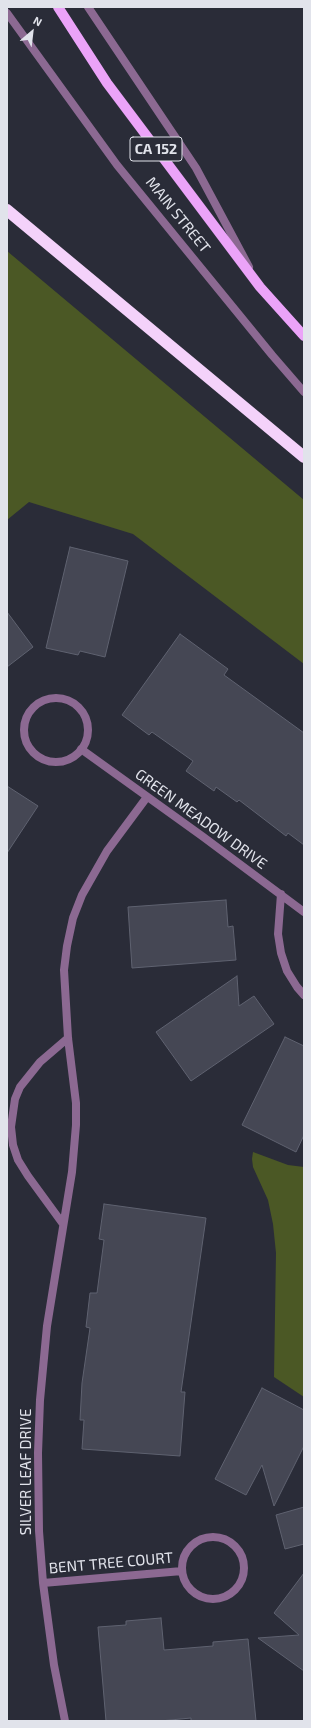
<!DOCTYPE html>
<html>
<head>
<meta charset="utf-8">
<style>
  body { margin:0 }
  #map { position:relative; width:311px; height:1728px; overflow:hidden; background:#2a2c38; font-family:"Exo 2",sans-serif }
  canvas { display:block }
  .frame { position:absolute; inset:0; border:8px solid #e1e3eb; pointer-events:none }
  .north { position:absolute; left:12px; top:12px; width:40px; height:40px; -webkit-text-stroke:3px #2a2c38; paint-order:stroke; rotate:28deg; font-size:11px; font-weight:700; line-height:16px; text-align:center; color:#e1e3eb }
  .north::after { content:''; display:block; margin:auto; width:14px; height:18px; background:#e1e3eb; clip-path:polygon(50% 0,100% 100%,50% 72%,0 100%) }
</style>
</head>
<body>
<div id="map">
<canvas width="311" height="1728"></canvas>
<div class="frame"></div>
<div class="north">N</div>
</div>
<script>
const context = document.querySelector('canvas').getContext('2d');
context.lineJoin = 'round';
function fillPath(path, color) {
  context.fillStyle = color;
  context.fill(path, 'evenodd');
}
function toPath(rows) {
  const path = new Path2D();
  for (const r of rows) {
    if (r.length === 3) {
      path.moveTo(r[0] + r[2], r[1]);
      path.arc(r[0], r[1], r[2], 0, 2 * Math.PI);
      continue;
    }
    path.moveTo(r[0], r[1]);
    for (let i = 2; i < r.length; i += 2) path.lineTo(r[i], r[i + 1]);
  }
  return path;
}
function strokePath(path, color, width, dash) {
  context.strokeStyle = color;
  context.lineWidth = width;
  context.lineCap = dash ? 'butt' : 'round';
  context.setLineDash(dash || []);
  context.stroke(path);
}
function write(font, color, halo, rows, align = 'center') {
  context.font = font + ' "Exo 2",sans-serif';
  context.lineWidth = 3;
  context.setLineDash([]);
  context.textBaseline = 'middle';
  context.strokeStyle = halo;
  context.fillStyle = color;
  for (const [text, x, y, turn = 0] of rows) {
    context.save();
    context.translate(x, y);
    context.rotate((+turn || 0) * Math.PI / 180);
    context.textAlign = isNaN(turn) ? turn : align;
    if (halo) context.strokeText(text, 0, 0);
    context.fillText(text, 0, 0);
    context.restore();
  }
}
const green = toPath([
  [7,251,304,500,304,664,133,534,29,502,7,520],
  [253,1152,288,1165,304,1167,304,1397,274,1377,276,1253,273,1224,268,1200,253,1167,252,1159]
]);
const building = toPath([
  [70,547,128,561,105,657,80,651,78,655,46,648,70,547],
  [7,612,33,647,7,667,7,612],
  [180,634,228,669,224,675,304,733,304,845,288,833,286,836,239,800,237,802,216,787,214,791,186,771,193,761,152,732,149,735,122,715,180,634],
  [7,786,38,806,7,853,7,786],
  [226,900,228,927,233,926,236,960,132,968,128,907,226,900],
  [237,976,239,1006,254,996,274,1024,191,1081,156,1032,237,976],
  [285,1037,304,1046,304,1135,296,1152,242,1125,285,1037],
  [104,1204,206,1218,181,1392,185,1392,180,1456,82,1449,84,1420,80,1420,82,1383,90,1328,86,1327,90,1293,97,1293,104,1240,99,1239,104,1204],
  [262,1388,304,1410,304,1446,274,1506,262,1465,246,1495,215,1479,262,1388],
  [304,1507,304,1544,285,1549,276,1515,304,1507],
  [304,1573,304,1671,258,1638,299,1635,274,1613,304,1573],
  [161,1618,164,1650,213,1646,213,1642,248,1639,256,1721,191,1721,191,1718,160,1721,106,1721,98,1627,126,1625,126,1621,161,1618]
]);
const minor = toPath([
  [56,730,32],
  [81,749,202,836,304,912],
  [281,894,278,934,281,953,287,971,297,987,304,995],
  [63,1224,28,1176,18,1160,13,1145,11,1127,15,1099,20,1087,40,1062,68,1038],
  [213,1568,31],
  [43,1583,182,1571],
  [65,1721,54,1665,43,1583,39,1531,38,1453,40,1400,47,1326,72,1172,76,1125,76,1103,68,1038,64,970,67,946,73,918,82,895,107,851,147,797]
]);
const tertiary = toPath([
  [88,7,196,168,249,267],
  [7,13,117,165,272,355,304,392]
]);
const primary = toPath([
  [58,7,107,83,260,287,304,336]
]);
const motorway = toPath([
  [7,210,304,457]
]);
const shields = [
  [156,149,52]
];
const shieldNames = [
  ["CA 152",156,149]
];
const streetNames = [
  ["MAIN STREET",178,215,51],
  ["GREEN MEADOW DRIVE",201,819,36],
  ["SILVER LEAF DRIVE",26,1472,-90],
  ["BENT TREE COURT",111,1563,-5]
];
fillPath(green, '#4b5825');
fillPath(building, '#454754');
strokePath(building, '#5f6270', 1);
strokePath(minor, '#8c6992', 8);
strokePath(tertiary, '#8c6992', 8);
strokePath(primary, '#eba3f8', 10);
strokePath(motorway, '#f4d2fa', 12);
for (const [x, y, w] of shields) {
  const box = new Path2D();
  box.roundRect(x - w / 2, y - 12, w, 24, 3);
  context.fillStyle = '#2a2c38';
  context.fill(box);
  strokePath(box, '#e1e3eb', 1);
}
write('bold 14px', '#e1e3eb', null, shieldNames);
write('15px', '#e1e3eb', '#2a2c38', streetNames);
</script>
</body>
</html>
